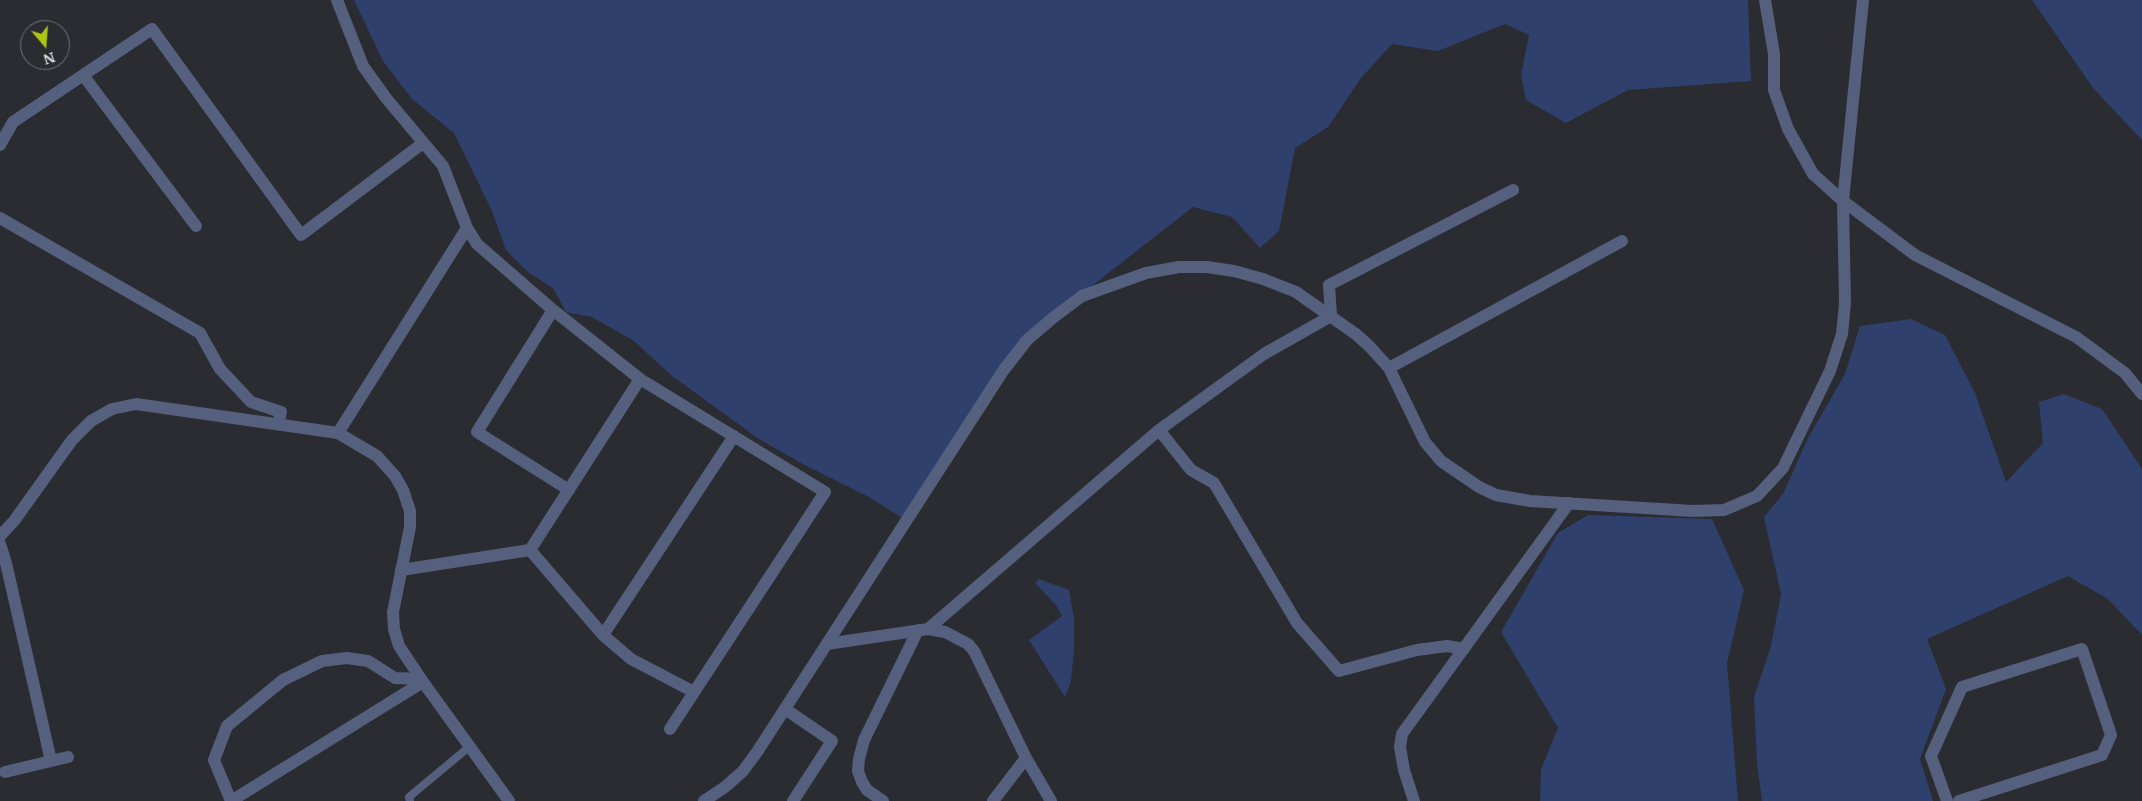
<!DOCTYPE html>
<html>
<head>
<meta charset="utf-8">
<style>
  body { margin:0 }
  #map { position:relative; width:2142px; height:801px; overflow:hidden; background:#2a2c31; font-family:Merriweather,serif }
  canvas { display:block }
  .north { position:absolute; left:20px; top:20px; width:50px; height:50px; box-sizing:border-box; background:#2a2c31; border:1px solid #727478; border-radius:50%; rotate:162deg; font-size:14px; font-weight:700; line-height:20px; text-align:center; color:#dedfe2 }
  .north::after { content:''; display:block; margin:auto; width:18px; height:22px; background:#acc611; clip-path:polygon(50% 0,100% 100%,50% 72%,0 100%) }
</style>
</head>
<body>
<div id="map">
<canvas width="2142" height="801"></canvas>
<div class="north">N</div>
</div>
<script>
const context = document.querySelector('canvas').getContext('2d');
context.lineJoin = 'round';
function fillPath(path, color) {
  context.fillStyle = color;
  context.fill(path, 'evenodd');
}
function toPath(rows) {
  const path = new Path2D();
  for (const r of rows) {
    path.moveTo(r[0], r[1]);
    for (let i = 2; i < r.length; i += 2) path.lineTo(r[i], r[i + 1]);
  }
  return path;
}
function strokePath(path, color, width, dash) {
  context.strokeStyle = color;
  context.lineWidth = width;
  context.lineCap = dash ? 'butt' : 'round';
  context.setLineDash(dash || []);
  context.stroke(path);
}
const green = toPath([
  [354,0,1748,0,1751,81,1628,90,1566,123,1526,100,1521,75,1529,35,1505,24,1438,51,1392,44,1361,78,1328,127,1295,148,1279,231,1260,248,1232,217,1193,207,1061,310,1018,351,904,519,869,497,799,462,759,439,672,376,634,341,592,317,566,312,553,288,529,273,506,250,492,211,454,133,412,99,383,61],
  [2032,0,2142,0,2142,140,2093,88],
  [1911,319,1945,335,1975,393,2006,482,2043,443,2039,402,2064,394,2102,409,2142,469,2142,635,2108,599,2068,576,1927,639,1946,689,1920,759,1933,801,1762,801,1757,763,1754,697,1771,646,1781,594,1764,517,1783,494,1808,438,1845,374,1860,326],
  [1588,515,1712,519,1744,590,1727,663,1738,801,1540,801,1541,769,1558,728,1501,632,1558,533],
  [1039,579,1069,590,1074,618,1074,650,1071,681,1065,697,1029,640,1062,616,1056,605,1035,583]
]);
const service = toPath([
  [410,801,409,797,469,747]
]);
const minor = toPath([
  [337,0,363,66,386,98,443,166,467,228,477,244,553,310,640,379,825,492,670,729],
  [1765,0,1774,54,1774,90,1788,129,1813,174,1843,201,1915,255,2076,337,2125,373,2142,394],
  [83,75,196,226],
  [0,145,13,122,152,29,301,235,423,143],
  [0,218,200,333,220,369,251,402,281,412,278,424],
  [553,310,477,432,569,490],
  [1389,368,1622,241],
  [1159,430,1191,470,1214,483,1297,623,1339,671,1417,650,1447,646,1464,649],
  [338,433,467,228],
  [0,544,6,563,51,761],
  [530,550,603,635,631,659,694,692],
  [401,570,530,550,640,379],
  [928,629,1159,430,1264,354,1331,316,1329,285,1513,190],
  [603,635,734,436],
  [827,644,928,629,945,632,968,644,974,651,1026,758,1051,801],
  [785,709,832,741,793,801],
  [5,772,68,757],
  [231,801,214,760,227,726,283,680,322,661,347,658,368,661,395,678,421,679],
  [231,801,423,682],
  [883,801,867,790,862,782,858,771,859,759,864,740,918,630],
  [993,801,1026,758],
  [1414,801,1404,770,1400,747,1402,734,1569,503],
  [1947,801,1931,756,1962,687,2082,649,2111,735,2102,755,1959,801]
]);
const tertiary = toPath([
  [0,536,14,521,72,440,91,421,112,409,136,404,338,433,377,456,395,476,403,490,410,511,410,527,393,612,394,629,399,646,423,682,509,801],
  [704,801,725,787,743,771,757,752,1003,371,1027,340,1054,317,1082,296,1146,273,1179,267,1207,267,1234,271,1263,279,1296,292,1357,335,1370,347,1389,368,1425,442,1441,461,1479,487,1496,495,1530,501,1693,511,1724,510,1757,496,1783,468,1830,371,1842,334,1845,303,1843,201,1863,0]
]);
fillPath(green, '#2f406d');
strokePath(service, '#54607d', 8);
strokePath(minor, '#54607d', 12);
strokePath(tertiary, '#54607d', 12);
</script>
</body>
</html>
